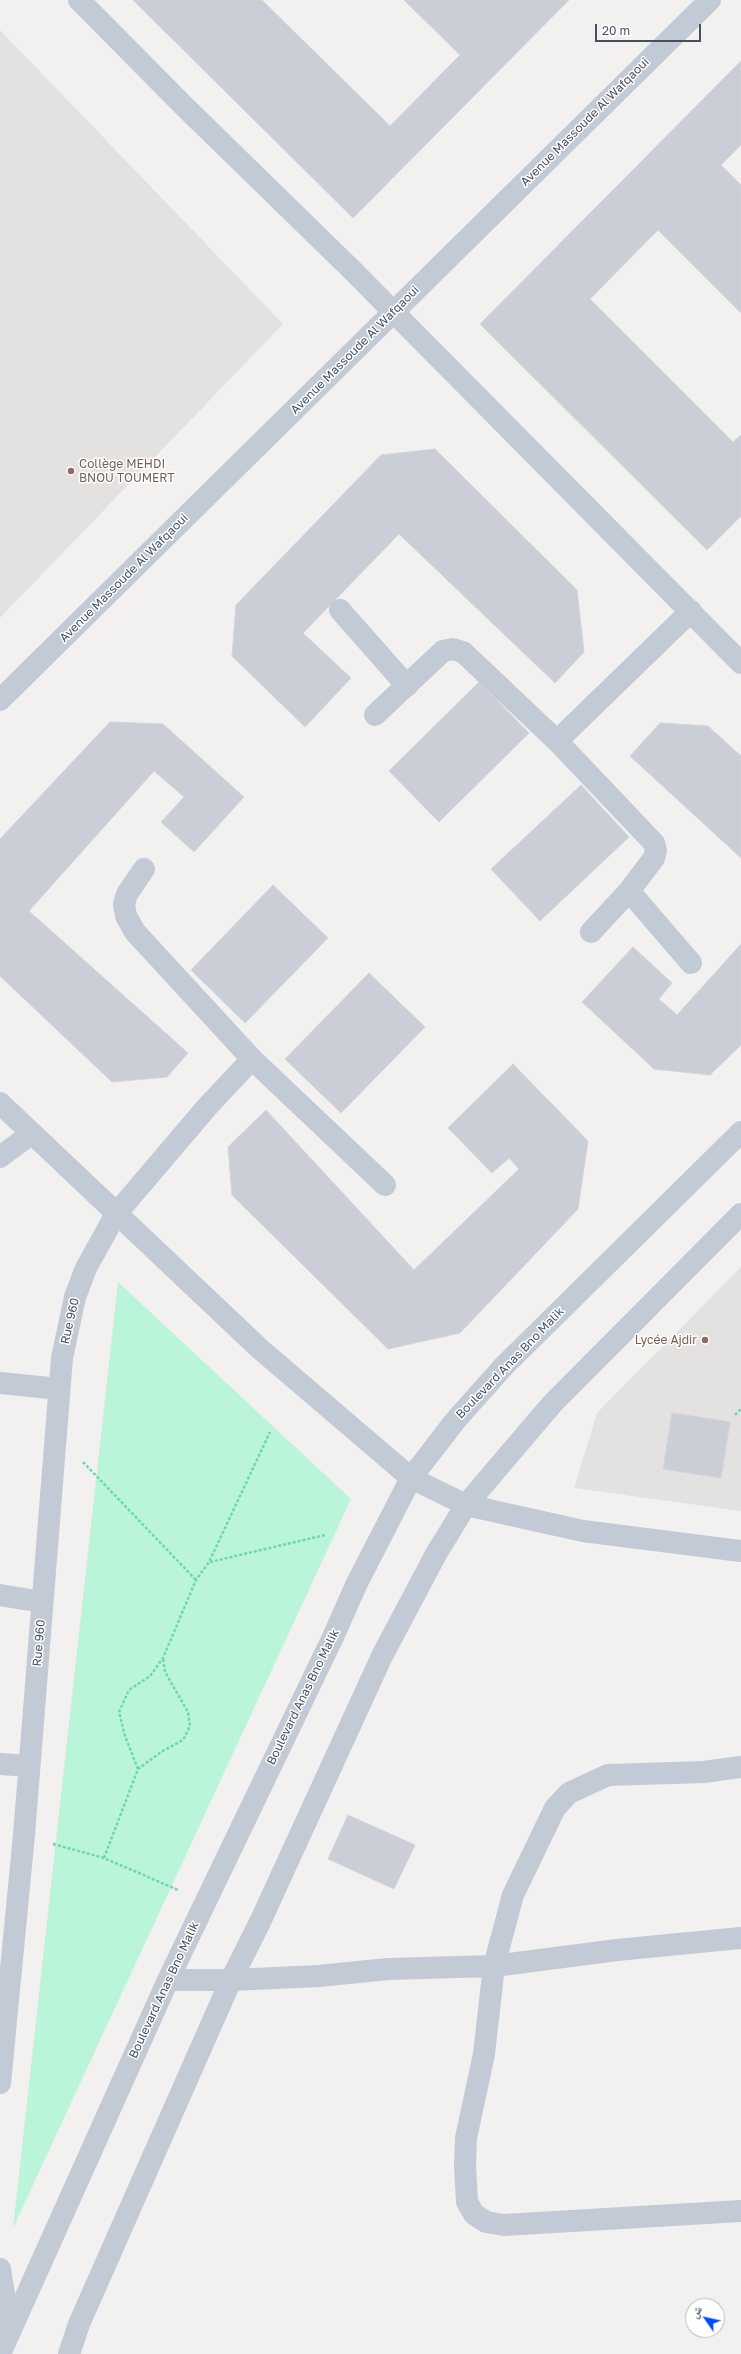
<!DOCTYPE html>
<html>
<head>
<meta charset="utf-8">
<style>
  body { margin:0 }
  #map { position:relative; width:741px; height:2354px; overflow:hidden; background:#f3f0f0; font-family:"Golos Text","Noto Naskh Arabic",sans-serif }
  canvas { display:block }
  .north { position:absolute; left:685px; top:2298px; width:40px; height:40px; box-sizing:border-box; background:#fff; border:1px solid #b5b9bf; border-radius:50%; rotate:304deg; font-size:11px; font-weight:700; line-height:16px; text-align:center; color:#455060 }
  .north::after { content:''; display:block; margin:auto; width:14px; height:18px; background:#034df9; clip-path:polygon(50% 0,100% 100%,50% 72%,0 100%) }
  .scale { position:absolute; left:595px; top:24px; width:106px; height:18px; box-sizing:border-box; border:2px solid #455060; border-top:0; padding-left:5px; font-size:12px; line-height:14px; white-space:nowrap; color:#455060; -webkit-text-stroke:3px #fff; paint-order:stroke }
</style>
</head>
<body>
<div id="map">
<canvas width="741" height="2354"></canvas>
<div class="north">ش</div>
<div class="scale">20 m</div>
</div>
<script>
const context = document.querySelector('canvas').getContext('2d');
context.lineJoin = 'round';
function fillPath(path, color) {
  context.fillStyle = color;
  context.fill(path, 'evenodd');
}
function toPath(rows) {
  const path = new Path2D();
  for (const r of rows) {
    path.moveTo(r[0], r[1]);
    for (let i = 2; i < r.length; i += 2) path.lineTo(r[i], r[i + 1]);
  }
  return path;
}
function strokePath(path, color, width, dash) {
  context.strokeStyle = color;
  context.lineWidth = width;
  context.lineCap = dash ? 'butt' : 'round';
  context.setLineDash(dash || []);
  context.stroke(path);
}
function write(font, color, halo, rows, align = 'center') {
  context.font = font + ' "Golos Text",sans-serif';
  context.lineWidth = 3;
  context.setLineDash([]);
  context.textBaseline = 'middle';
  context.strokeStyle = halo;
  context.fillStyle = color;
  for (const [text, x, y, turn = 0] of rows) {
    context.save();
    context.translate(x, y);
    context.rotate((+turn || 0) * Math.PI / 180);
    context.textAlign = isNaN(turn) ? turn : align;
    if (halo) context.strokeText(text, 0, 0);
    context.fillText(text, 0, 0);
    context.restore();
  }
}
const education = toPath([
  [0,30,283,324,0,618],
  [741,1267,741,1511,574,1488,597,1413]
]);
const green = toPath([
  [118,1282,351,1499,13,2228]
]);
const building = toPath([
  [133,0,262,0,390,126,460,55,404,0,569,0,353,218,133,0],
  [741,61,741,145,721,165,741,185,741,313,658,230,590,299,733,442,741,435,741,516,707,550,480,324,741,61],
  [435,449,577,590,584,652,555,683,399,534,303,633,351,678,305,727,232,656,236,605,381,455,435,449],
  [479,682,529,733,439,822,389,771,479,682],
  [110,722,163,724,244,797,194,852,161,822,184,797,154,771,29,911,188,1053,167,1077,112,1082,0,976,0,839,110,722],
  [660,723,708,726,741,756,741,858,630,756,660,723],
  [581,785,629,837,540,921,491,869,581,785],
  [273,885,328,938,245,1023,191,970,273,885],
  [741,944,741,1045,710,1075,654,1069,582,1002,633,947,672,983,659,999,677,1015,741,944],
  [369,973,425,1027,341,1113,285,1059,369,973],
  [513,1064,588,1141,578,1209,460,1333,388,1349,232,1195,228,1147,266,1110,414,1270,519,1169,509,1158,492,1173,448,1128,513,1064],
  [672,1413,730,1422,721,1478,663,1469,672,1413],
  [348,1815,415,1845,394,1889,328,1859,348,1815]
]);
const path = toPath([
  [735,1415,741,1409],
  [83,1462,196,1580],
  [210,1562,325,1535],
  [138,1769,125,1736,119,1712,129,1690,150,1676,163,1658,196,1580,209,1562,270,1432],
  [53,1844,104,1858,178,1890],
  [104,1858,138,1769,161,1752,183,1740,190,1726,188,1712,165,1672,163,1658]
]);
const minor = toPath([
  [79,0,185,107,352,270,741,663],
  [340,610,407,686],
  [0,700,710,0],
  [375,715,443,651,453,649,463,652,557,741,654,843,656,851,654,858,629,891,591,932],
  [557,741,691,611],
  [144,869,127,894,124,904,126,916,135,932,252,1059],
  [629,891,691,963],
  [0,1103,260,1349,411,1478,466,1505,583,1531,741,1551],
  [0,1157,31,1134],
  [0,1383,59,1389],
  [0,1595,42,1602],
  [0,1764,29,1766],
  [741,1767,704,1772,608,1775,569,1793,555,1808,513,1895,494,1966,484,2054,466,2138,465,2166,467,2202,474,2214,486,2222,504,2225,741,2211],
  [168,1980,231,1980,319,1976,388,1969,494,1966,617,1950,741,1938],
  [0,2083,24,1835,62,1358,75,1297,86,1268,116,1214,207,1107,252,1059,385,1185],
  [0,2269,10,2332],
  [0,2354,168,1980,333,1637,357,1583,411,1478,455,1421,503,1367,741,1132],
  [69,2354,79,2324,231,1980,260,1922,382,1656,436,1554,466,1505,552,1404,741,1214]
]);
const markers = [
  [71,471,4,"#8d6e63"],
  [705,1340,4,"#8d6e63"]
];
const streetNames = [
  ["Avenue Massoude Al Wafqaoui",585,122,-45],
  ["Avenue Massoude Al Wafqaoui",355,350,-45],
  ["Avenue Massoude Al Wafqaoui",124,578,-45],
  ["Rue 960",70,1321,-77],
  ["Boulevard Anas Bno Malik",510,1363,-46],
  ["Rue 960",39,1643,-85],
  ["Boulevard Anas Bno Malik",303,1697,-64],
  ["Boulevard Anas Bno Malik",164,1990,-65]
];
const educationNames = [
  ["Collège MEHDI",79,464],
  ["BNOU TOUMERT",79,478],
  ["Lycée Ajdir",697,1340,"right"]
];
fillPath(education, '#e4e1e1');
fillPath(green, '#baf5d9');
fillPath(building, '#cbced6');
strokePath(building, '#d3d4dc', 1);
strokePath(path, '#6dd7b1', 2.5, [3, 2]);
strokePath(minor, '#c2cad6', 22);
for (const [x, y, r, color] of markers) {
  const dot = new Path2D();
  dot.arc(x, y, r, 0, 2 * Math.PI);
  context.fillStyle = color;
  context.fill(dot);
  strokePath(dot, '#fff', 1.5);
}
write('12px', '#455060', '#fff', streetNames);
write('12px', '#785e54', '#fff', educationNames, 'left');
</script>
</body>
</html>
